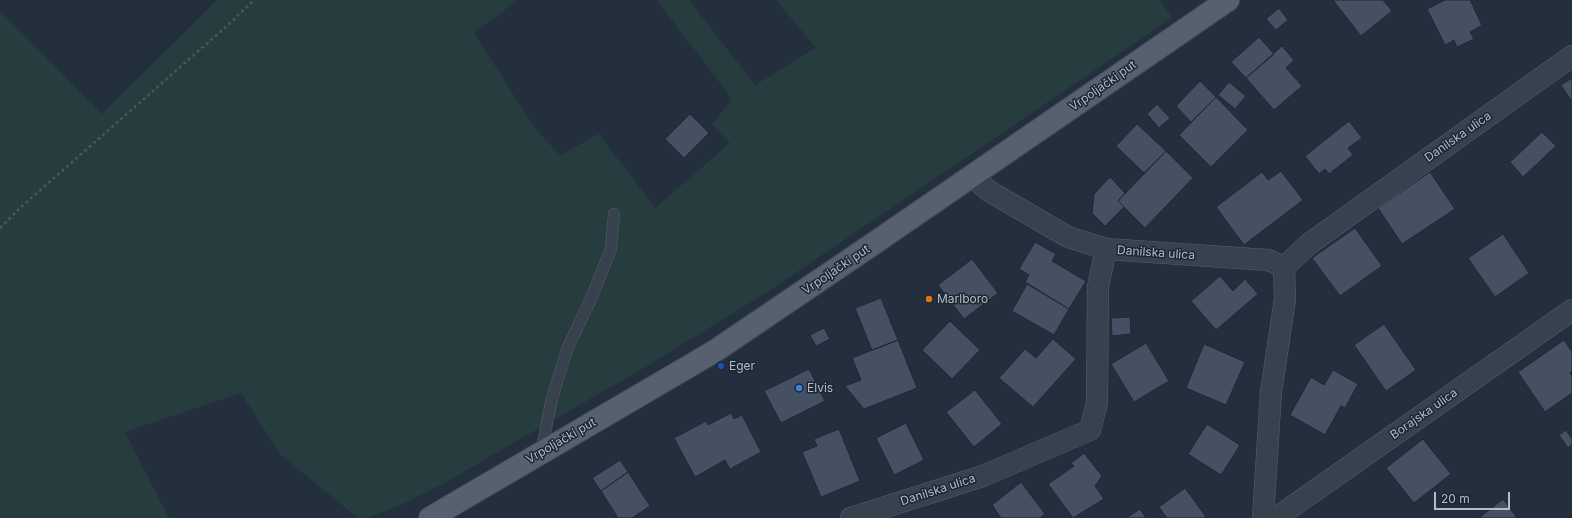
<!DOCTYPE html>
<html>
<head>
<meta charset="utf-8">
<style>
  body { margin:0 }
  #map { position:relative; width:1572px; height:518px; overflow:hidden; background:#242f3e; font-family:Inter,sans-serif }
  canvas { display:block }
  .scale { position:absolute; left:1434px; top:492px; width:76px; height:18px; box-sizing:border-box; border:2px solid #b4bcc9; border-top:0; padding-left:5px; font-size:12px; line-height:14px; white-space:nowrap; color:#b4bcc9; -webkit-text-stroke:3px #1d2633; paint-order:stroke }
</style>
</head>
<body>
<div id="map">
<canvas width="1572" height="518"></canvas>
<div class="scale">20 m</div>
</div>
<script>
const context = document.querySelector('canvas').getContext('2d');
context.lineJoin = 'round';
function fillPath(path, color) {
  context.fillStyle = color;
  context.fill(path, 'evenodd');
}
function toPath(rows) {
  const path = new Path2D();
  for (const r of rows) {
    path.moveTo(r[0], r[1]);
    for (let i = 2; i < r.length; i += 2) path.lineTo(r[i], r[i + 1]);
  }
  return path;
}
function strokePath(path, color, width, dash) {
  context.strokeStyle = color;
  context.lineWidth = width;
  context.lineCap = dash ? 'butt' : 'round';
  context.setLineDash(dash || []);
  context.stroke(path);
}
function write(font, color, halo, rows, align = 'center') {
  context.font = font + ' Inter,sans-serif';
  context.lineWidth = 3;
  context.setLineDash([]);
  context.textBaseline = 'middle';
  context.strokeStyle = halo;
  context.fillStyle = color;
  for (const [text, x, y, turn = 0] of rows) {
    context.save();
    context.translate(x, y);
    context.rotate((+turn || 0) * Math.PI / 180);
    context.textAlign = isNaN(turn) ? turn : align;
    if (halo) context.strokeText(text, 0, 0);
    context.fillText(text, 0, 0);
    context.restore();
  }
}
const green = toPath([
  [217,0,518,0,474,33,536,130,560,155,599,134,655,208,730,143,712,125,732,99,657,0,689,0,755,85,816,48,776,0,1160,0,1172,18,766,293,647,366,441,485,403,504,368,518,358,518,280,454,241,393,125,432,169,518,0,518,0,11,102,114]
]);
const building = toPath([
  [1333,0,1383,0,1392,11,1361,36,1333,0],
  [1445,0,1470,0,1482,25,1470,32,1474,39,1457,47,1454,40,1445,45,1427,9,1445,0],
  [1279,8,1288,20,1276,30,1266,19,1279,8],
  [1259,37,1274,54,1246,78,1231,62,1259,37],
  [1282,46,1294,60,1286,68,1302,86,1274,110,1246,78,1282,46],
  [1572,78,1572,102,1561,85,1572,78],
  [1200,81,1216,97,1191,122,1176,106,1200,81],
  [1229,82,1246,96,1235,109,1218,95,1229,82],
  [1216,97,1248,130,1211,167,1179,135,1216,97],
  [1157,104,1170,118,1159,128,1147,114,1157,104],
  [690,114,709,133,684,158,665,139,690,114],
  [1349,121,1362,138,1348,148,1353,155,1329,174,1325,169,1319,174,1305,156,1349,121],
  [1137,124,1166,151,1144,173,1116,146,1137,124],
  [1542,132,1556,146,1523,177,1510,162,1542,132],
  [1166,151,1193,178,1145,228,1118,201,1166,151],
  [1281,171,1303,200,1244,245,1216,207,1262,172,1268,180,1281,171],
  [1430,172,1455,209,1402,244,1378,208,1430,172],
  [1110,177,1125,193,1118,201,1124,207,1105,226,1092,213,1094,194,1110,177],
  [1355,228,1382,266,1340,296,1312,258,1355,228],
  [1503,234,1529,273,1495,297,1468,258,1503,234],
  [1035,242,1056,254,1052,261,1086,281,1069,309,1025,282,1029,275,1019,269,1035,242],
  [972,259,998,293,964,319,938,285,972,259],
  [1220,276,1233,291,1245,279,1258,294,1216,330,1191,301,1220,276],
  [1027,284,1069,309,1054,335,1012,311,1027,284],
  [881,298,898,340,872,350,855,308,881,298],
  [1130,317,1131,334,1112,336,1111,318,1130,317],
  [950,321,980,350,952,379,922,350,950,321],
  [1384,324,1416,370,1386,391,1354,345,1384,324],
  [824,328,830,339,816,346,810,335,824,328],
  [1053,339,1076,359,1033,407,999,378,1025,349,1036,358,1053,339],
  [898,340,917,388,864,409,845,386,861,380,852,358,898,340],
  [1564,340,1572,352,1572,371,1570,373,1572,376,1572,393,1545,412,1518,372,1564,340],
  [1146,343,1169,381,1134,402,1111,364,1146,343],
  [1204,344,1245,362,1226,405,1186,388,1204,344],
  [809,369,825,401,781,423,764,391,809,369],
  [1333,370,1358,384,1345,408,1341,406,1325,435,1290,415,1311,377,1324,385,1333,370],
  [975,390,1002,424,974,447,946,412,975,390],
  [731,413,734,419,742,415,761,452,730,469,725,460,695,477,674,438,706,421,708,425,731,413],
  [906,423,924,460,894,475,876,438,906,423],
  [1207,424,1240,445,1221,475,1188,454,1207,424],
  [839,429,860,481,821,497,802,452,817,446,814,439,839,429],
  [1566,430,1572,439,1572,444,1568,448,1559,435,1566,430],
  [1423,439,1451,474,1414,503,1386,468,1423,439],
  [1084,453,1102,476,1095,486,1104,499,1073,518,1048,484,1074,466,1071,463,1084,453],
  [620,460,628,472,601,491,592,478,620,460],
  [628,472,650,506,632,518,618,518,601,491,628,472],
  [1021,482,1045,514,1040,518,1001,518,992,505,1021,482],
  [1185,488,1206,517,1205,518,1167,518,1159,507,1185,488],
  [1503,499,1517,518,1479,518,1503,499],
  [1140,509,1146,518,1126,518,1140,509]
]);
const path = toPath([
  [0,228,21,207,228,25,254,0]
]);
const service = toPath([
  [541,453,552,398,568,347,590,301,611,249,614,214]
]);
const minor = toPath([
  [972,176,989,191,1068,237,1106,249,1268,260,1284,267],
  [1284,267,1309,244,1572,56],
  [851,518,983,476,1090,430,1097,403,1098,287,1106,249],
  [1263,518,1271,392,1285,299,1284,267],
  [1276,518,1572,310]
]);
const primary = toPath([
  [430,518,715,351,870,246,1228,0]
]);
const markers = [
  [929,299,4,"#e8710a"],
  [721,366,4,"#1a4fb4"],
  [799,388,4,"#3f7fe0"]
];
const streetNames = [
  ["Vrpoljački put",1103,86,-35],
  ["Danilska ulica",1458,137,-35],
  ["Danilska ulica",1156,253,4],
  ["Vrpoljački put",836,270,-34],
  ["Borajska ulica",1424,414,-35],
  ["Vrpoljački put",561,441,-30],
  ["Danilska ulica",938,490,-18]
];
const poiNames = [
  ["Marlboro",937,299],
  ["Eger",729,366],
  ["Elvis",807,388]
];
fillPath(green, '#263c3f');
fillPath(building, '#455162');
strokePath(building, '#1f2835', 1);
strokePath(service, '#565f6c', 12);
strokePath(minor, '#565f6c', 22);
strokePath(primary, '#414a57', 24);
strokePath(path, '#44595c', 2.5, [3, 3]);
strokePath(service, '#38414e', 11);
strokePath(minor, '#38414e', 21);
strokePath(primary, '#56606e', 22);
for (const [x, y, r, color] of markers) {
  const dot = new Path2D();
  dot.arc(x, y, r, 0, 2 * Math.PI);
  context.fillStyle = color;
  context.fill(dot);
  strokePath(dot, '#1d2633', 1.5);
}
write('12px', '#b4bcc9', '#1d2633', streetNames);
write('12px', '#b4bcc9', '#1d2633', poiNames, 'left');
</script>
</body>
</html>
